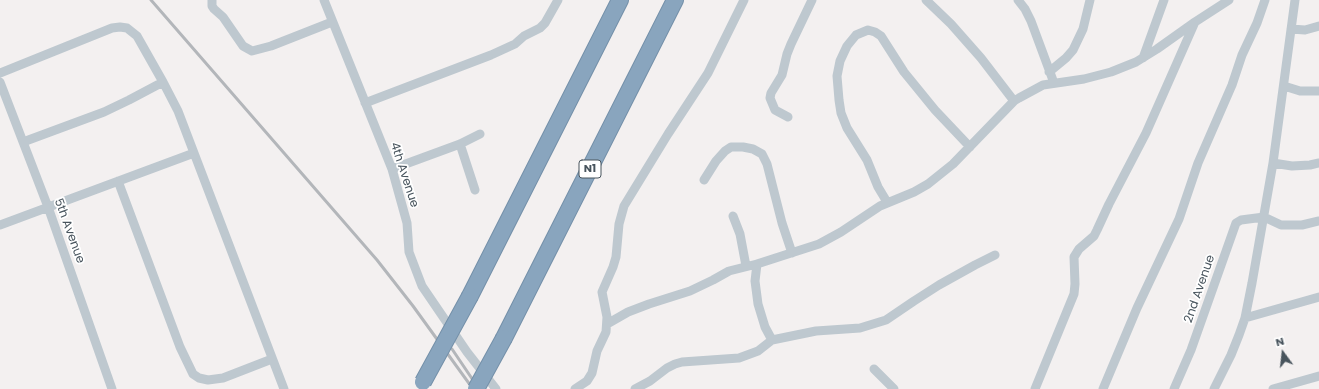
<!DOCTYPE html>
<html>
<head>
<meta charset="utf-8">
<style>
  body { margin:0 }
  #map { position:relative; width:1319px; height:389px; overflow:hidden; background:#f3f0f0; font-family:Poppins,sans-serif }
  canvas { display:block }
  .north { position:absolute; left:1263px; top:333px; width:40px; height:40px; -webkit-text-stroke:3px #fff; paint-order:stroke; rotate:345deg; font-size:11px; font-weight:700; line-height:16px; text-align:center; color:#48545d }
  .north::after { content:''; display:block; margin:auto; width:14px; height:18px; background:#48545d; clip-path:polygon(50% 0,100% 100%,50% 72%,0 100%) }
</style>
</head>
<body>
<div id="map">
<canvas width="1319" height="389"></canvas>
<div class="north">N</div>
</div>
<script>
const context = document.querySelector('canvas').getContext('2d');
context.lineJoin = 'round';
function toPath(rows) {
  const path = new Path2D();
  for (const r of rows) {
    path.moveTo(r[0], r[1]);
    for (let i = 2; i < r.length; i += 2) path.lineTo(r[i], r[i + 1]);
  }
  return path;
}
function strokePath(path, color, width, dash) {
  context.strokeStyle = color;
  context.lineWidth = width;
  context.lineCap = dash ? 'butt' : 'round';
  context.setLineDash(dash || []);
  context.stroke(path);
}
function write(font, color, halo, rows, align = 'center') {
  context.font = font + ' Poppins,sans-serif';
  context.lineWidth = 3.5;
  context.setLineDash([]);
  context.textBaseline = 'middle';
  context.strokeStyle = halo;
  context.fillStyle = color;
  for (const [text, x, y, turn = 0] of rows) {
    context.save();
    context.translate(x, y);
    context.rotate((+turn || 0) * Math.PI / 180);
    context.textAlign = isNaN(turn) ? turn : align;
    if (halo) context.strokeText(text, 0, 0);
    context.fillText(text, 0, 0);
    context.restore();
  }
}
const street = toPath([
  [212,0,212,6,214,9,223,17,243,46,252,51,271,46,332,22],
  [324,0,392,169,407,223,409,252,422,286,467,352,496,389],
  [926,0,951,24,981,58,1014,101],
  [1018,0,1025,9,1031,21,1054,83],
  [1291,29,1305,30,1319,26],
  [1143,58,1164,0],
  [1049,72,1066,58,1073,50,1083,29,1090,0],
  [0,73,112,28,120,27,127,28,137,36,163,82,178,111,284,389],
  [0,82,48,207,112,389],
  [1284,86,1300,91,1319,91],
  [365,103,491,55,515,44,524,36,540,28,545,23,558,0],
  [788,117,775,110,770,98,771,93,782,75,787,54,791,44,812,0],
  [23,142,104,112,129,100,163,82],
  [460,144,475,190],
  [1273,163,1292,166,1310,165,1319,163],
  [392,169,460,144,480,134],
  [704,180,716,161,725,151,731,147,743,147,753,149,762,154,767,164,782,223,792,253],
  [118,181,180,347,193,374,199,378,208,380,223,378,272,359],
  [887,202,878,187,867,160,847,128,841,113,839,100,837,76,840,61,847,46,856,35,868,30,875,32,881,36,904,72,935,110,970,147],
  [733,216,740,234,746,266],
  [0,225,194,153],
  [757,264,755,281,758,304,765,327,772,340,816,331,860,328,886,320,914,301,939,285,975,265,995,255],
  [1245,318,1319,297],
  [607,324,628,312,649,304,690,291,713,280,729,271,757,264,819,244,841,232,880,206,914,192,928,184,953,164,1014,101,1019,98,1043,85,1084,79,1111,72,1136,62,1157,49,1195,22],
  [874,369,894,389],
  [575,389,587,381,592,373,597,351,606,332,607,317,602,292,613,267,616,257,619,224,624,206,668,134,708,73,744,0],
  [635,389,650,381,667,368,675,364,682,362,739,358,758,351,772,340],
  [1035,389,1074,294,1075,284,1074,257,1079,249,1094,236,1097,230,1109,204,1146,133,1195,22,1229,0],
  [1103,389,1137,308,1179,219,1198,163,1232,85,1242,55,1257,23,1265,0],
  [1174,389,1191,350,1236,223,1241,220,1264,217,1281,225,1302,225,1319,221],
  [1214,389,1231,355,1239,335,1245,318,1252,283,1273,163,1295,0],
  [1273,389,1319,376]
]);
const highway = toPath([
  [470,296,620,0],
  [504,338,675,0]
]);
const rail = toPath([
  [151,0,377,260,413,306,473,389],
  [452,349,479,389]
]);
const highwayBridge = toPath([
  [423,382,470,296],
  [476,389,504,338]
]);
const shields = [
  [590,169,22]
];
const shieldNames = [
  ["N1",590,169]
];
const streetNames = [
  ["4th Avenue",404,175,72],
  ["5th Avenue",69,231,70],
  ["2nd Avenue",1200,289,-71]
];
strokePath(highway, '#7490a9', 18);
strokePath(street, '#bec8cf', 9);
strokePath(highway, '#89a5be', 16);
strokePath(rail, '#b3b6ba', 3);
strokePath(highwayBridge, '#7490a9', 18, []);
strokePath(highwayBridge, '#89a5be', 16);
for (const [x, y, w] of shields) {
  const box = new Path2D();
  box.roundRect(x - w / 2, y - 9, w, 18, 3);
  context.fillStyle = '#fff';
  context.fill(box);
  strokePath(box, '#48545d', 1);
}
write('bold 11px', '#48545d', null, shieldNames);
write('12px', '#48545d', '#fff', streetNames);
</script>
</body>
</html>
